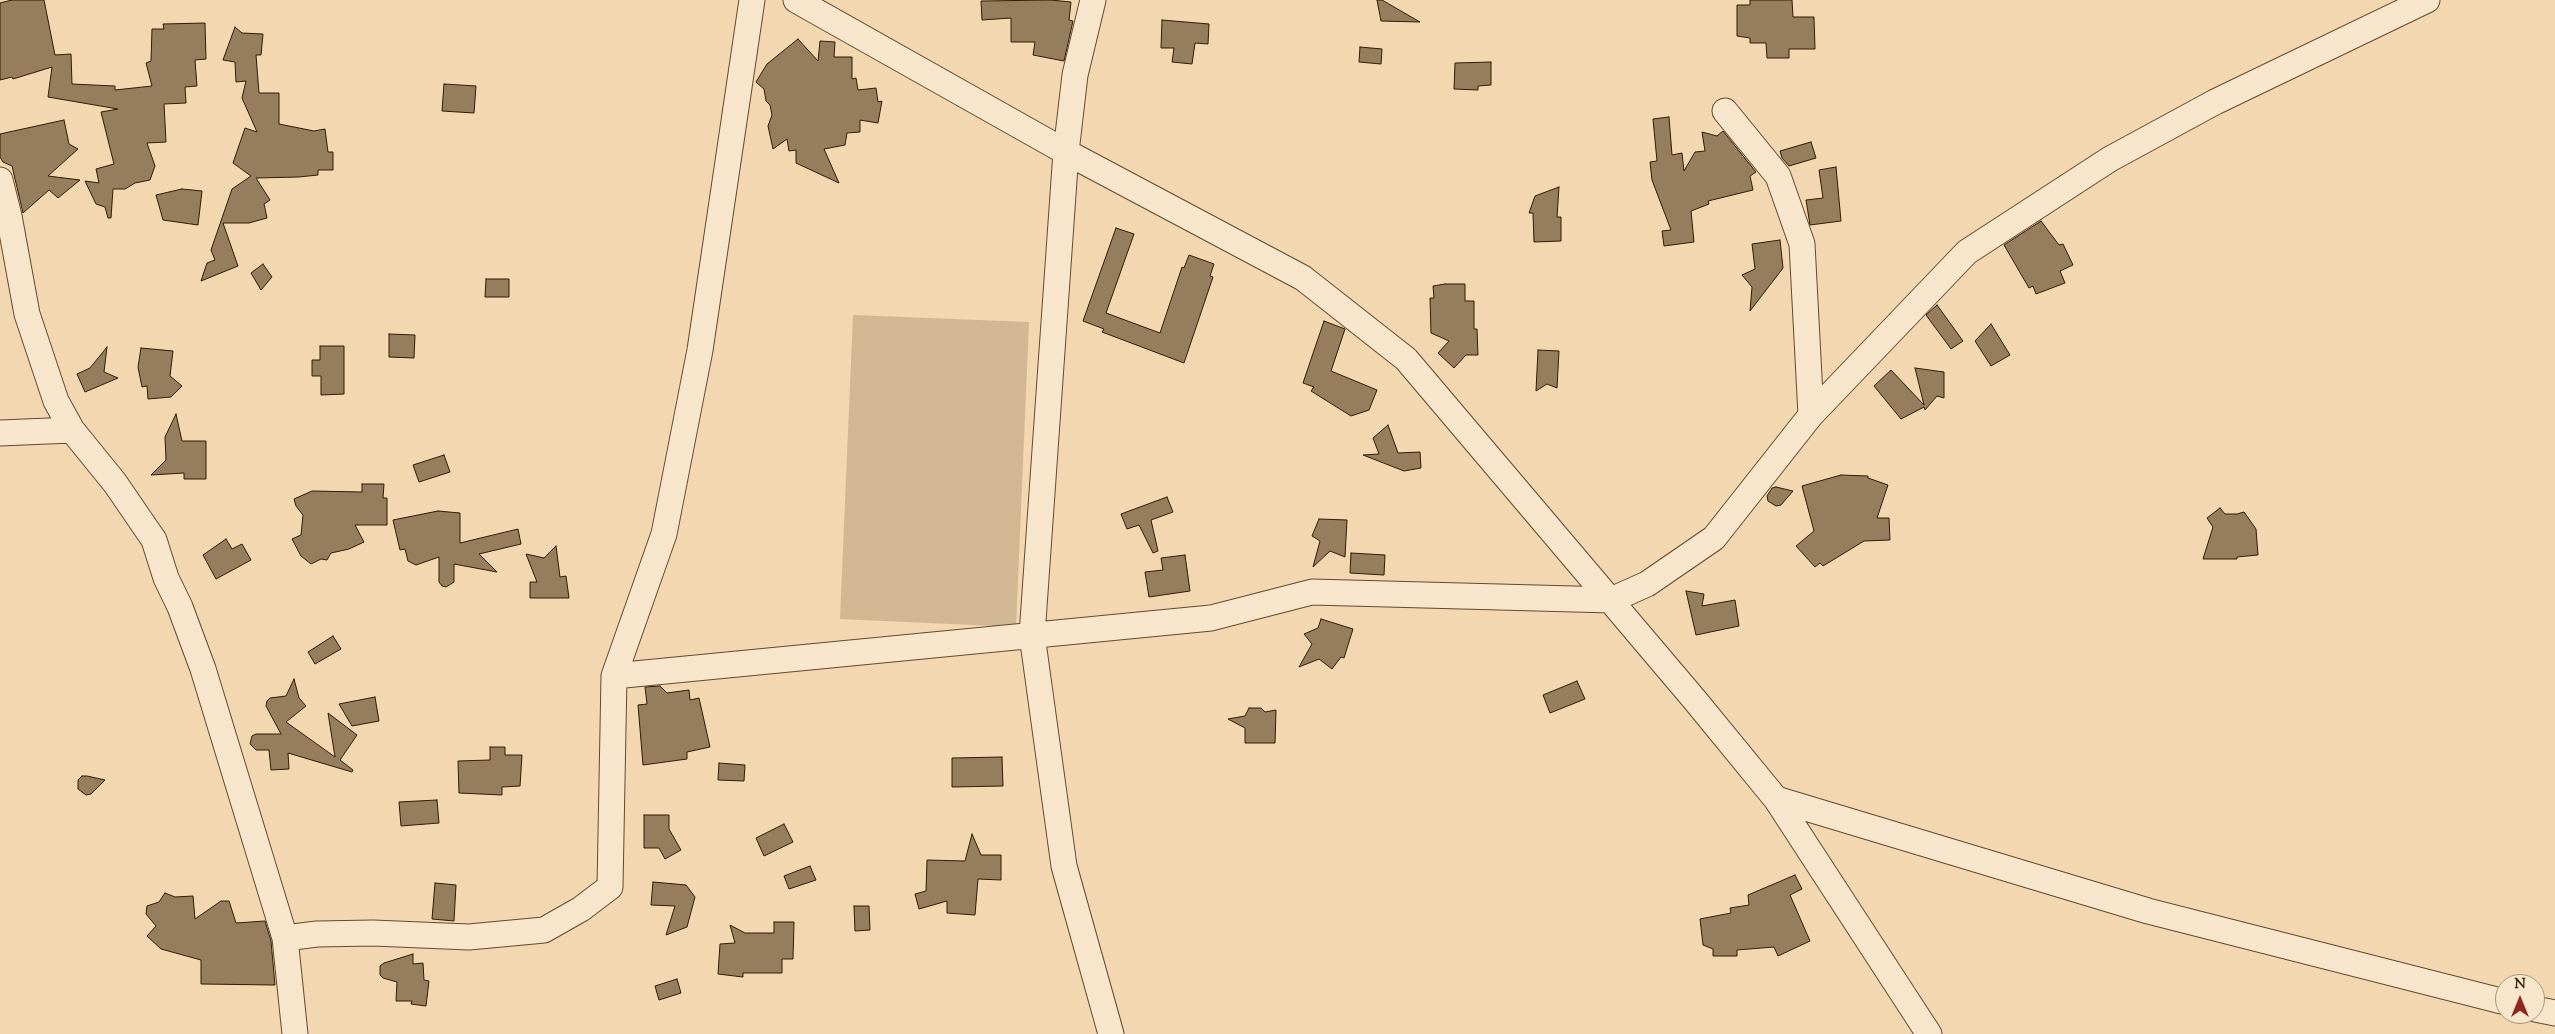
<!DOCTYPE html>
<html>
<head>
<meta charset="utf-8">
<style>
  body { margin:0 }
  #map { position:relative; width:2555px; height:1034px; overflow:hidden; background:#f3d7b1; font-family:"Sorts Mill Goudy",serif }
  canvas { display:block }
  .north { position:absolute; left:2495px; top:974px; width:50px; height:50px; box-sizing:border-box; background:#f7e5cc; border:1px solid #a7957b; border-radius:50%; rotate:0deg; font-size:14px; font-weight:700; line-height:20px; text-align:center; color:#301c02 }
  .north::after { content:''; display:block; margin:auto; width:18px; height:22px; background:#8f2418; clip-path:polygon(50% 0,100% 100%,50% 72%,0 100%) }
</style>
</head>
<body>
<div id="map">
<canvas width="2555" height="1034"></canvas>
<div class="north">N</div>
</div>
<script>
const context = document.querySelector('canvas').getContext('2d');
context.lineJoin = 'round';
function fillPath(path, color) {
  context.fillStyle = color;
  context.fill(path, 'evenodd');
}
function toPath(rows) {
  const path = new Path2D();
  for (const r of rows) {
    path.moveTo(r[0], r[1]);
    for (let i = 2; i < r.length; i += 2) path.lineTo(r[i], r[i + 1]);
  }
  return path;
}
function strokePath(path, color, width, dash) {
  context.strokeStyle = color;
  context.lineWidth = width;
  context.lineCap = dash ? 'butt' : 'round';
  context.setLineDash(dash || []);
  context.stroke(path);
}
const green = toPath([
  [853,315,1029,322,1016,627,840,619]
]);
const building = toPath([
  [12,0,44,0,55,55,71,54,72,84,115,86,115,90,152,86,146,63,151,61,152,29,164,29,163,24,205,23,206,59,195,60,197,86,185,87,186,103,164,104,166,142,147,143,155,166,150,180,135,183,125,189,113,189,111,218,108,218,105,207,96,204,85,181,99,183,96,169,114,164,101,112,118,109,48,97,52,67,13,79,12,77,0,80,0,3,12,0],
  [1051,0,1071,2,1069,20,1073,21,1064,61,1033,55,1035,42,1011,42,1011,18,982,20,981,1,1051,0],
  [1377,0,1382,0,1420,22,1381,21,1377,0],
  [1750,0,1792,0,1793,17,1814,17,1815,49,1789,49,1789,58,1767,58,1766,43,1750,43,1750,38,1737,36,1737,5,1750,5,1750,0],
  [1162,20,1209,24,1208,44,1195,43,1192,64,1172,62,1174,48,1161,48,1162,20],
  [235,27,242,33,263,34,261,55,256,55,259,93,279,93,279,124,314,131,325,129,328,152,333,152,333,170,318,170,318,175,299,177,256,178,270,200,264,204,267,218,249,223,223,223,238,266,201,281,207,263,215,260,211,250,232,189,251,176,233,163,245,128,257,132,242,98,246,81,236,82,235,62,223,60,235,27],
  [798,39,818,61,820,41,835,42,834,57,852,57,852,79,856,78,858,90,876,88,878,102,882,101,878,123,860,120,860,132,847,133,845,145,824,149,839,183,796,163,796,150,789,151,787,139,773,149,768,126,772,115,770,105,766,101,764,89,756,82,767,64,798,39],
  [1360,47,1382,49,1381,64,1359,62,1360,47],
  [1491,62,1491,85,1478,86,1478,90,1454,89,1455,63,1491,62],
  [444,84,476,86,474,113,442,111,444,84],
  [1669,117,1672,155,1682,153,1684,171,1695,152,1705,151,1702,132,1717,136,1723,131,1756,172,1750,176,1753,190,1708,201,1709,204,1691,211,1694,242,1664,246,1662,231,1671,230,1652,180,1650,162,1657,161,1653,119,1669,117],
  [64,120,69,144,78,149,48,176,80,180,58,198,49,190,23,213,12,166,3,162,0,157,0,134,64,120],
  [1811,142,1816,158,1789,166,1782,158,1780,151,1811,142],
  [1836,167,1841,221,1810,225,1806,200,1823,198,1819,170,1836,167],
  [1559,187,1557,217,1561,217,1561,241,1534,242,1533,213,1529,213,1535,196,1559,187],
  [182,189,202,191,198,225,163,220,156,195,182,189],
  [2041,221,2059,245,2063,244,2073,265,2060,271,2065,283,2036,294,2033,286,2029,288,2004,245,2041,221],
  [1116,228,1134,234,1106,313,1160,333,1182,267,1184,268,1189,255,1214,264,1210,276,1213,277,1184,363,1102,332,1104,329,1083,321,1116,228],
  [1780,240,1783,268,1750,311,1752,287,1742,275,1755,269,1752,244,1780,240],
  [263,264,272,277,261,290,251,273,263,264],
  [486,279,509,279,509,297,485,297,486,279],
  [1445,284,1465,284,1465,301,1474,301,1474,329,1477,329,1478,355,1466,355,1454,368,1438,353,1449,341,1431,333,1430,298,1434,298,1433,286,1445,284],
  [1937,305,1963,341,1951,349,1926,315,1937,305],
  [1324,321,1345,329,1331,371,1377,390,1369,410,1351,416,1311,391,1314,387,1303,383,1324,321],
  [1991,324,2010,355,1991,366,1975,341,1991,324],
  [389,334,415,335,414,358,389,357,389,334],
  [320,346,344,346,344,394,321,395,321,376,312,376,312,360,320,360,320,346],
  [107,347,104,372,118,378,85,392,77,374,90,368,107,347],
  [141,348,173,351,170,376,182,386,171,397,148,399,147,386,142,387,138,367,141,348],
  [1538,350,1559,351,1557,388,1547,384,1536,391,1538,350],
  [1915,368,1944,372,1944,398,1937,396,1925,410,1924,407,1901,419,1874,386,1891,370,1924,405,1915,368],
  [176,414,182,441,206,441,206,479,184,479,184,473,151,475,166,460,165,437,176,414],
  [1388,425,1398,453,1420,452,1421,468,1404,471,1363,455,1379,454,1373,438,1388,425],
  [444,455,450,472,419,482,413,465,444,455],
  [1841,475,1868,476,1868,478,1888,485,1877,518,1889,518,1890,540,1864,541,1823,566,1820,563,1815,567,1796,546,1814,531,1802,486,1841,475],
  [362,484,384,484,383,498,387,498,387,525,355,525,364,542,349,549,331,553,327,560,321,559,311,564,301,556,292,539,301,535,303,515,296,506,294,499,312,491,362,492,362,484],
  [1776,487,1793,491,1781,505,1776,506,1768,501,1767,496,1772,488,1776,487],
  [1167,497,1173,512,1151,520,1158,551,1153,553,1139,525,1127,529,1121,514,1167,497],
  [2220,508,2225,514,2237,514,2244,512,2256,529,2258,555,2237,557,2237,559,2203,559,2213,527,2207,518,2220,508],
  [438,511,460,513,460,543,518,529,521,544,479,554,497,572,454,564,454,582,446,587,442,586,439,582,439,557,416,565,408,561,405,549,400,550,393,520,438,511],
  [1319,519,1347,520,1345,557,1330,551,1313,567,1320,541,1312,536,1319,519],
  [226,539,232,549,242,544,251,560,216,579,203,555,226,539],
  [556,546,560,577,566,576,569,598,530,598,530,582,537,582,526,554,544,558,556,546],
  [1351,553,1385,555,1384,575,1350,573,1351,553],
  [1185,555,1190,591,1149,597,1145,572,1163,570,1161,558,1185,555],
  [1686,591,1704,594,1702,606,1735,600,1739,626,1696,635,1686,591],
  [1321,619,1353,629,1344,658,1341,657,1332,669,1319,659,1299,667,1312,644,1304,634,1318,628,1321,619],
  [333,636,341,649,315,664,308,652,333,636],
  [294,679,299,698,306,706,286,722,335,757,328,713,357,735,340,760,353,770,352,772,288,753,289,769,271,770,269,750,256,750,250,744,252,736,256,734,281,734,266,706,267,701,270,698,286,696,294,679],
  [1577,681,1585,699,1550,713,1543,695,1577,681],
  [660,686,667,693,689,690,690,700,699,698,710,747,687,752,687,759,643,765,638,705,647,704,645,687,660,686],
  [375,697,379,721,352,726,339,704,375,697],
  [1249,708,1261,708,1265,712,1276,710,1275,743,1245,743,1245,728,1228,719,1245,716,1249,708],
  [490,747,505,747,505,755,522,755,520,786,502,787,502,795,459,793,458,761,490,760,490,747],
  [1002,757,1003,786,952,787,952,758,1002,757],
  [719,763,745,765,744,781,718,780,719,763],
  [82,776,87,776,105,780,91,794,86,795,78,789,78,780,82,776],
  [437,800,439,823,401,826,399,802,437,800],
  [644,815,669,815,669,829,681,850,665,859,659,848,644,848,644,815],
  [784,824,793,842,764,856,756,838,784,824],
  [972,834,981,855,1001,855,1001,880,978,879,975,915,947,913,947,901,919,909,915,894,926,891,927,860,965,861,972,834],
  [810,866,816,880,789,889,784,876,810,866],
  [1795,875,1802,889,1790,895,1810,941,1778,956,1774,947,1737,950,1737,956,1713,956,1713,949,1703,945,1700,919,1731,913,1730,908,1749,905,1748,895,1795,875],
  [653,882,686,885,695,897,687,927,666,935,675,906,651,905,653,882],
  [435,883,456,885,454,921,432,919,435,883],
  [165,893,175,897,193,896,195,919,221,901,229,901,236,923,265,921,271,941,275,985,201,984,201,960,161,949,147,936,156,926,146,914,147,906,159,902,165,893],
  [854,906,869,906,870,930,855,931,854,906],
  [774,922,794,922,793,959,782,959,782,973,743,973,743,977,718,974,720,944,735,943,730,925,745,933,774,933,774,922],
  [413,954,413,964,423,963,424,980,429,981,426,1006,411,1004,412,1001,396,1001,397,982,383,978,380,975,380,966,384,963,413,954],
  [677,979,681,993,659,1000,655,986,677,979]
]);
const minor = toPath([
  [796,0,1066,152,1303,278,1406,359,1694,699,1776,799,1929,1034],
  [1093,0,1075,75,1066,152,1032,635,1064,866,1111,1034],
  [1725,111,1778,176,1802,244,1811,415],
  [0,180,9,216,27,314,56,401,72,430],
  [0,433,72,430,115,483,154,540,166,578,180,607,203,669,285,938,295,1034],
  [614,676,1211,618,1312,592,1611,600,1647,584,1714,538,1811,415,1967,252,2110,159,2215,102,2427,0],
  [1776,799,2148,911,2505,1002],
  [285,938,317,934,373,933,469,937,544,930,581,909,610,887,614,676,664,534,700,350,752,0],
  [2535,1009,2555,1013]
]);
fillPath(green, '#d2b793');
fillPath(building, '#957d5d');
strokePath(building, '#301c02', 1);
strokePath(minor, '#614b2e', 27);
strokePath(minor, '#f7e5cc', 25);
</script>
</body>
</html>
